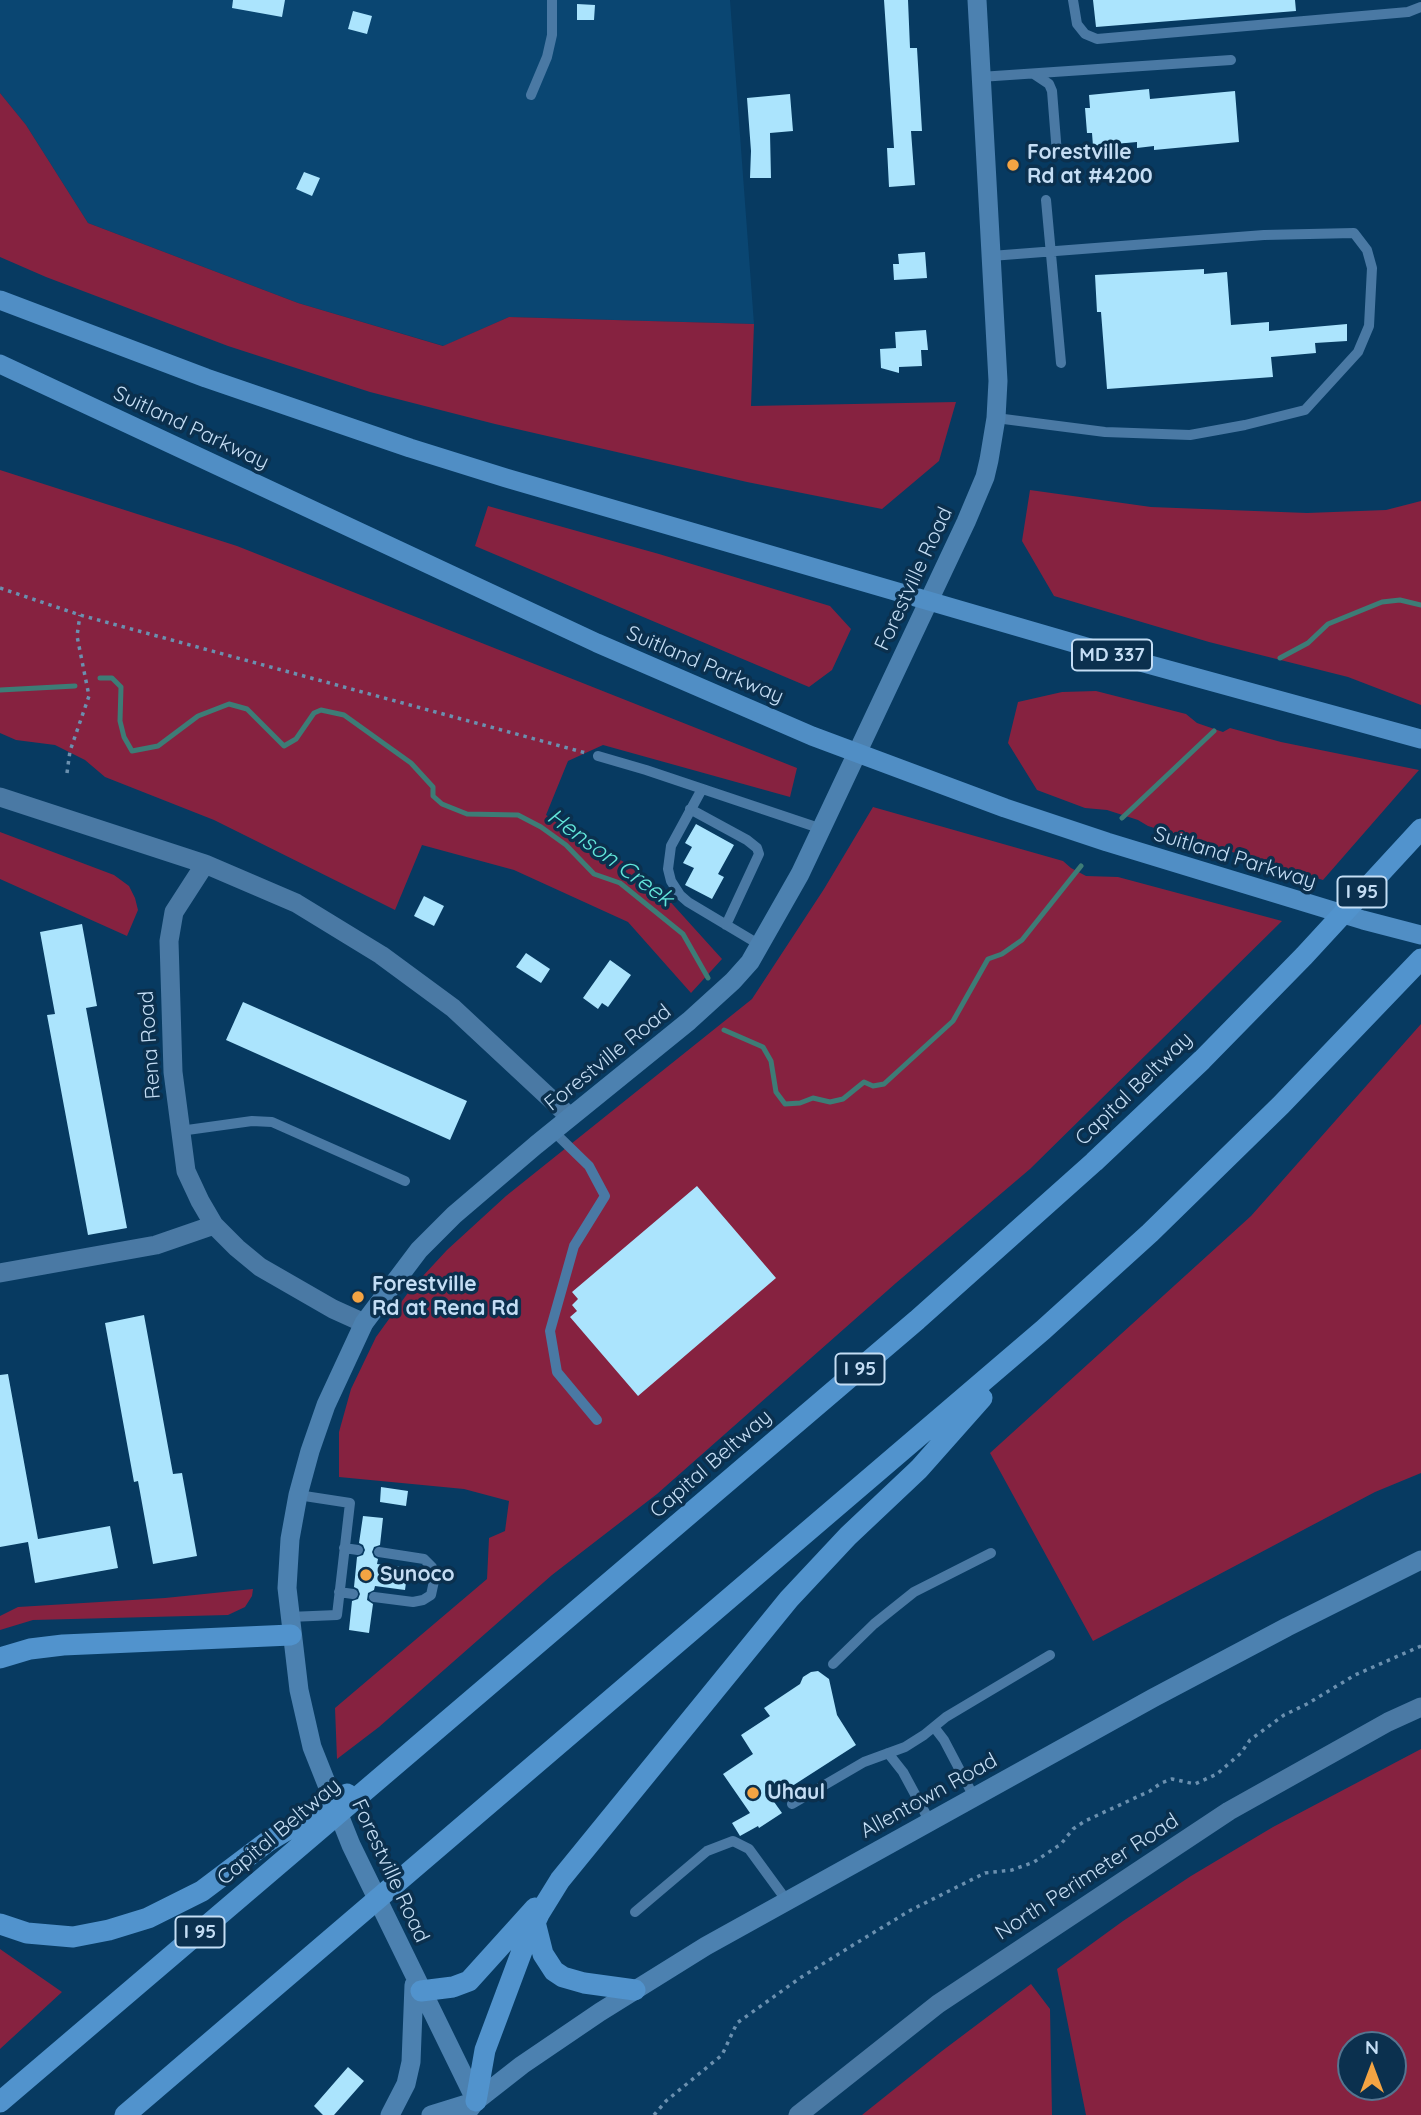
<!DOCTYPE html>
<html>
<head>
<meta charset="utf-8">
<style>
  body { margin:0 }
  #map { position:relative; width:1421px; height:2115px; overflow:hidden; background:#073a61; font-family:Quicksand,sans-serif }
  canvas { display:block }
  .north { position:absolute; left:1337px; top:2031px; width:70px; height:70px; box-sizing:border-box; background:#0b304e; border:2px solid #557590; border-radius:50%; rotate:0deg; font-size:19px; font-weight:700; line-height:28px; text-align:center; color:#c4ddf4 }
  .north::after { content:''; display:block; margin:auto; width:24px; height:32px; background:#f4a443; clip-path:polygon(50% 0,100% 100%,50% 72%,0 100%) }
</style>
</head>
<body>
<div id="map">
<canvas width="1421" height="2115"></canvas>
<div class="north">N</div>
</div>
<script>
const context = document.querySelector('canvas').getContext('2d');
context.lineJoin = 'round';
function fillPath(path, color) {
  context.fillStyle = color;
  context.fill(path, 'evenodd');
}
function toPath(rows) {
  const path = new Path2D();
  for (const r of rows) {
    path.moveTo(r[0], r[1]);
    for (let i = 2; i < r.length; i += 2) path.lineTo(r[i], r[i + 1]);
  }
  return path;
}
function strokePath(path, color, width, dash) {
  context.strokeStyle = color;
  context.lineWidth = width;
  context.lineCap = dash ? 'butt' : 'round';
  context.setLineDash(dash || []);
  context.stroke(path);
}
function write(font, color, halo, rows, align = 'center') {
  context.font = font + ' Quicksand,sans-serif';
  context.lineWidth = 7;
  context.setLineDash([]);
  context.textBaseline = 'middle';
  context.strokeStyle = halo;
  context.fillStyle = color;
  for (const [text, x, y, turn = 0] of rows) {
    context.save();
    context.translate(x, y);
    context.rotate((+turn || 0) * Math.PI / 180);
    context.textAlign = isNaN(turn) ? turn : align;
    if (halo) context.strokeText(text, 0, 0);
    context.fillText(text, 0, 0);
    context.restore();
  }
}
const built = toPath([
  [0,0,730,0,754,324,509,317,444,346,298,303,88,223,26,125,0,93]
]);
const green = toPath([
  [0,93,26,125,88,223,298,303,443,346,509,317,754,324,751,406,956,402,939,461,882,509,747,482,495,424,370,392,228,346,46,277,0,257],
  [0,470,237,546,797,768,790,797,603,745,568,761,546,815,647,876,722,959,691,993,628,922,514,870,422,845,395,910,214,820,105,777,85,760,55,745,16,740,0,733],
  [1030,490,1151,507,1307,513,1386,510,1421,501,1421,705,1348,677,1209,642,1054,596,1022,541],
  [488,506,659,554,830,606,851,629,832,670,809,687,475,546],
  [1096,691,1186,714,1197,723,1223,732,1230,728,1281,742,1419,770,1323,880,1148,826,1138,820,1107,810,1085,808,1037,790,1008,743,1018,702,1062,692],
  [873,807,1063,861,1071,868,1086,876,1118,877,1282,921,1030,1169,896,1283,657,1494,552,1575,379,1727,337,1759,335,1708,487,1579,489,1538,505,1531,509,1501,464,1489,339,1477,339,1432,351,1389,376,1337,410,1290,447,1250,506,1196,752,999,824,889],
  [0,832,114,875,129,886,135,898,138,910,127,936,0,879],
  [1421,1024,1421,1473,1375,1492,1093,1641,990,1453,1251,1216],
  [253,1589,252,1596,245,1607,228,1615,33,1620,0,1630,0,1616,18,1607,165,1598],
  [1421,1749,1421,2115,1086,2115,1057,1969,1123,1921,1191,1876,1273,1827],
  [1351,2045,1393,2045,1393,2087,1351,2087],
  [0,1949,62,1992,0,2049],
  [1031,1984,1050,2009,1052,2115,862,2115,942,2051]
]);
const stream = toPath([
  [1280,658,1308,643,1328,624,1382,602,1400,600,1421,605],
  [100,678,112,678,121,687,120,721,124,737,132,751,158,746,198,716,229,704,247,709,284,746,296,739,314,713,321,710,344,715,411,763,433,787,433,796,442,804,467,814,518,815,541,827,566,845,594,874,620,883,683,934,708,978],
  [0,690,75,686],
  [1122,818,1214,731],
  [724,1030,763,1047,771,1061,776,1092,785,1104,800,1103,813,1098,830,1102,843,1099,864,1082,873,1086,884,1084,953,1021,988,959,1002,954,1022,940,1081,866]
]);
const building = toPath([
  [233,0,285,0,282,17,232,8],
  [884,0,908,0,910,48,917,48,922,131,911,131,915,185,889,187,887,148,894,148],
  [1093,0,1295,0,1296,11,1096,27],
  [577,4,595,5,594,20,577,20],
  [353,11,372,16,367,34,348,29],
  [1149,89,1150,99,1235,91,1239,142,1154,150,1154,146,1137,148,1137,142,1093,146,1092,133,1087,133,1085,108,1090,108,1089,95],
  [790,94,793,131,770,133,771,178,750,178,751,151,747,98],
  [304,172,320,178,312,196,296,189],
  [925,252,927,278,894,280,893,264,899,264,898,254],
  [1204,269,1204,274,1227,272,1231,325,1269,322,1269,331,1347,324,1347,341,1315,343,1316,353,1271,357,1273,377,1107,389,1101,312,1097,312,1095,275],
  [926,330,928,350,921,350,922,366,899,367,899,373,881,368,880,349,896,348,895,332],
  [696,824,734,845,718,874,724,877,712,899,685,885,694,868,683,863,692,847,685,843],
  [424,896,444,906,434,926,414,916],
  [82,924,97,1006,86,1008,127,1228,88,1235,47,1015,55,1014,40,932],
  [526,953,550,969,541,983,516,967],
  [610,960,631,975,608,1007,602,1003,598,1009,583,998],
  [243,1002,467,1101,450,1140,226,1040],
  [697,1186,776,1278,638,1396,570,1317,577,1311,572,1305,578,1299,572,1292],
  [144,1315,173,1474,182,1473,197,1556,153,1564,138,1481,134,1482,105,1323],
  [8,1374,38,1539,110,1526,118,1568,35,1583,28,1542,0,1547,0,1375],
  [381,1487,408,1491,406,1506,380,1502],
  [363,1516,383,1518,380,1545,374,1547,372,1552,374,1557,378,1559,377,1564,408,1568,405,1590,375,1586,374,1590,368,1593,367,1600,373,1604,369,1633,349,1630,352,1601,358,1599,360,1594,358,1589,354,1587,357,1557,363,1555,365,1550,363,1545,359,1543],
  [818,1671,829,1679,837,1715,856,1745,772,1799,782,1813,759,1828,758,1826,740,1836,732,1823,750,1813,723,1774,753,1754,741,1735,770,1716,764,1708,800,1684,803,1677,811,1672],
  [348,2067,364,2081,334,2115,323,2115,314,2106]
]);
const path = toPath([
  [0,588,80,615,586,753],
  [67,773,70,751,89,696,77,636,80,615],
  [654,2115,666,2101,722,2055,737,2023,800,1978,858,1942,911,1910,985,1873,1012,1870,1034,1862,1061,1844,1073,1829,1085,1821,1150,1791,1161,1783,1172,1779,1195,1784,1217,1774,1241,1753,1250,1740,1284,1715,1307,1704,1355,1675,1421,1646]
]);
const service = toPath([
  [1073,0,1077,24,1085,34,1097,39,1408,12,1421,7],
  [1034,74,1049,84,1052,91,1057,154],
  [980,77,1231,60],
  [531,95,547,57,552,35,552,0],
  [1046,200,1061,363],
  [991,256,1264,235,1354,233,1367,250,1372,268,1369,326,1358,352,1305,410,1245,425,1190,435,1105,432,996,418],
  [598,756,646,770,822,829],
  [702,789,671,846,668,869,671,881,680,895,688,902,760,945],
  [690,809,747,840,757,848,759,854,726,925],
  [180,1131,252,1121,272,1122,405,1181],
  [553,1131,589,1166,605,1196,574,1246,550,1331,557,1372,597,1420],
  [344,1548,358,1550],
  [339,1592,353,1594],
  [374,1597,413,1602,423,1600,431,1595,434,1581,432,1567,424,1559,379,1552],
  [289,1617,337,1615,350,1503,298,1495],
  [833,1664,874,1624,914,1592,991,1553],
  [934,1727,944,1740,974,1797],
  [888,1753,903,1772,930,1822],
  [792,1804,864,1762,905,1747,924,1735,946,1717,1050,1655],
  [635,1912,707,1851,733,1841,749,1849,787,1901]
]);
const minor = toPath([
  [0,797,205,864,296,903,381,955,453,1008,570,1117],
  [205,864,174,912,169,941,173,1072,186,1171,200,1201,214,1225,237,1248,260,1267,333,1309,364,1323],
  [0,1273,156,1245,214,1225]
]);
const tertiary = toPath([
  [798,2115,938,2004,1229,1811,1388,1722,1421,1707]
]);
const secondary = toPath([
  [476,2101,351,1845,312,1747,299,1690,287,1588,290,1539,298,1495,310,1451,326,1405,364,1323,419,1250,454,1215,536,1145,689,1021,733,981,750,962,800,874,966,522,985,477,989,460,996,418,998,381,977,0],
  [390,2115,406,2084,411,2062,414,1985],
  [431,2115,476,2101],
  [465,2115,476,2101,522,2065,600,2012,706,1946,1153,1698,1287,1627,1421,1560]
]);
const trunk = toPath([
  [0,300,206,378,410,448,506,478,1118,656,1421,739],
  [0,364,597,643,812,736,1005,808,1107,842,1363,920,1421,935]
]);
const motorway = toPath([
  [0,1658,30,1649,63,1645,291,1635],
  [535,1922,543,1954,554,1971,563,1977,584,1983,635,1990],
  [0,1924,27,1933,73,1937,109,1930,148,1918,202,1891,267,1842,347,1794],
  [421,1991,453,1987,469,1981,535,1908],
  [476,2101,485,2050,522,1951,539,1914,560,1880,789,1599,848,1536,919,1469,982,1398],
  [0,2102,917,1320,1094,1162,1202,1060,1304,956,1421,829],
  [125,2115,1043,1330,1150,1233,1281,1105,1421,959]
]);
const markers = [
  [1013,165,7,"#f4a443"],
  [358,1297,7,"#f4a443"],
  [366,1575,7,"#f4a443"],
  [753,1793,7,"#f4a443"]
];
const shields = [
  [1112,655,80],
  [1362,892,49],
  [860,1369,49],
  [200,1932,49]
];
const shieldNames = [
  ["MD 337",1112,655],
  ["I 95",1362,892],
  ["I 95",860,1369],
  ["I 95",200,1932]
];
const poiNames = [
  ["Forestville",1027,153],
  ["Rd at #4200",1027,177],
  ["Forestville",372,1285],
  ["Rd at Rena Rd",372,1309],
  ["Sunoco",380,1575],
  ["Uhaul",767,1793]
];
const streetNames = [
  ["Suitland Parkway",191,428,25],
  ["Forestville Road",914,579,-65],
  ["Suitland Parkway",705,665,23],
  ["Suitland Parkway",1235,858,17],
  ["Rena Road",150,1045,-94],
  ["Forestville Road",608,1058,-39],
  ["Capital Beltway",1134,1089,-44],
  ["Capital Beltway",711,1464,-41],
  ["Allentown Road",929,1796,-29],
  ["Capital Beltway",279,1832,-40],
  ["Forestville Road",390,1871,65],
  ["North Perimeter Road",1087,1877,-33]
];
const waterNames = [
  ["Henson Creek",610,858,36]
];
fillPath(built, '#0a4672');
fillPath(green, '#862240');
strokePath(stream, '#3d7c76', 5);
fillPath(building, '#abe4fd');
strokePath(path, '#6b90af', 3.5, [3.5, 5]);
strokePath(service, '#4a79a4', 10);
strokePath(minor, '#4a79a4', 19);
strokePath(tertiary, '#4a79a4', 19);
strokePath(secondary, '#4c81b0', 19);
strokePath(trunk, '#508ec5', 19);
strokePath(motorway, '#5193cd', 21);
for (const [x, y, r, color] of markers) {
  const dot = new Path2D();
  dot.arc(x, y, r, 0, 2 * Math.PI);
  context.fillStyle = color;
  context.fill(dot);
  strokePath(dot, '#0b304e', 2.5);
}
for (const [x, y, w] of shields) {
  const box = new Path2D();
  box.roundRect(x - w / 2, y - 15.5, w, 31, 5);
  context.fillStyle = '#0b304e';
  context.fill(box);
  strokePath(box, '#c4ddf4', 2);
}
write('bold 19px', '#c4ddf4', null, shieldNames);
write('bold 21px', '#c4ddf4', '#0b304e', poiNames, 'left');
write('21px', '#c4ddf4', '#0b304e', streetNames);
write('italic 23px', '#62e6da', '#0b304e', waterNames);
</script>
</body>
</html>
